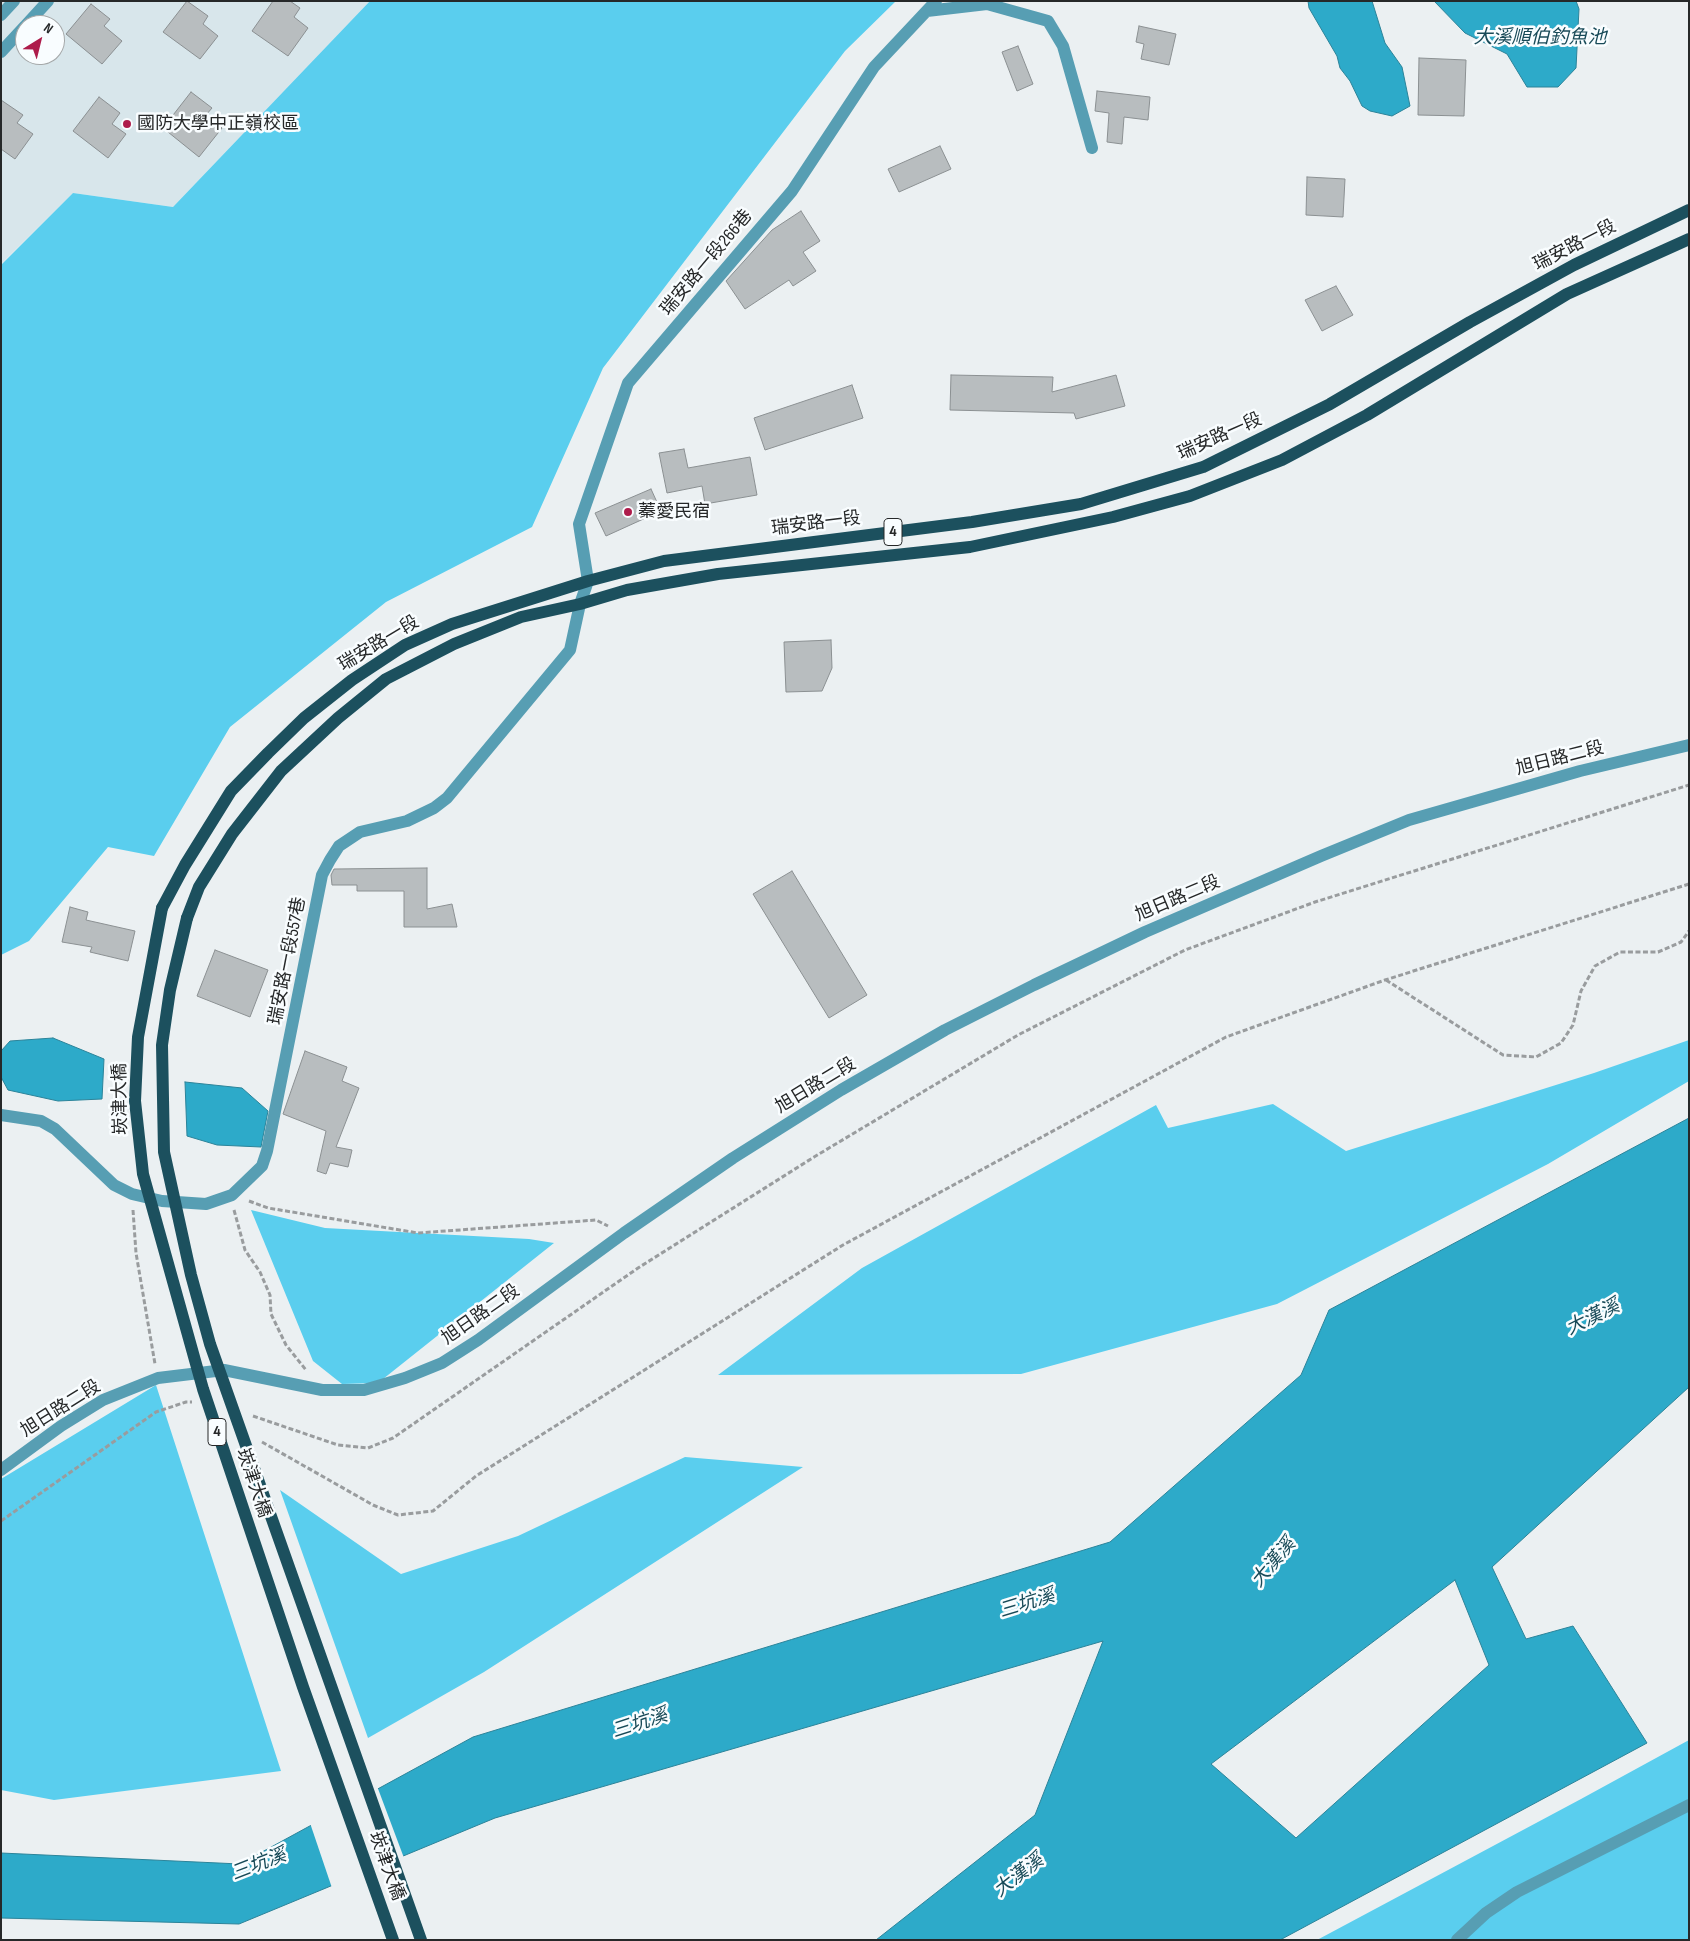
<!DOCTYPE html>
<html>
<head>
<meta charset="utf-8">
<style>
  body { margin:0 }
  #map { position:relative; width:1690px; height:1941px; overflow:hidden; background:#ebf0f2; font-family:"Sofia Sans Condensed",sans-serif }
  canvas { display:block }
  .frame { position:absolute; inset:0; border:2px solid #262829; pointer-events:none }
  .north { position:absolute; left:15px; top:15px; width:50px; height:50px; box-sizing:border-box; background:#f9fdff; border:1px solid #a5a8a9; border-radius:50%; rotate:36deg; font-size:14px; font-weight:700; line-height:20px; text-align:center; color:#262829 }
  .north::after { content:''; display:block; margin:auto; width:18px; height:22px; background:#ae1c4b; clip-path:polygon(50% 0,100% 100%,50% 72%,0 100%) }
</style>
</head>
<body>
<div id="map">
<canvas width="1690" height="1941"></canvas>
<div class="frame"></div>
<div class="north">N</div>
</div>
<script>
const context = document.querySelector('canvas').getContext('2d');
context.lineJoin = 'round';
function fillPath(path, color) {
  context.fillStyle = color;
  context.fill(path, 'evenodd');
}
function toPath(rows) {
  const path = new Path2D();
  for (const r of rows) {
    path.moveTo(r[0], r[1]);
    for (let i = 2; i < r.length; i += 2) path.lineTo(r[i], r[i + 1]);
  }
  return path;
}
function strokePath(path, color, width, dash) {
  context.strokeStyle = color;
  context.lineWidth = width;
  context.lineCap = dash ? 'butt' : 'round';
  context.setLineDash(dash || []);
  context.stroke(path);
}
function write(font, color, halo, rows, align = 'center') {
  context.font = font + ' "Sofia Sans Condensed","Noto Sans TC",sans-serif';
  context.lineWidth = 5;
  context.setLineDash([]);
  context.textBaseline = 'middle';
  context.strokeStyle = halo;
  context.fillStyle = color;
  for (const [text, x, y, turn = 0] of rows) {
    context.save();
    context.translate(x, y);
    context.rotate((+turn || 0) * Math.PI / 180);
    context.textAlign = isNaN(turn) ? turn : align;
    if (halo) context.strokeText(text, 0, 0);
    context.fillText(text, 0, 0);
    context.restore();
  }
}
const built = toPath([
  [1,1,370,1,173,207,73,193,1,264],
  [25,25,55,25,55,55,25,55]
]);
const forest = toPath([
  [370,1,896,1,845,51,603,368,532,527,386,602,230,727,154,856,108,847,29,941,1,955,1,265,73,193,173,207],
  [1689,1040,1689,1081,1548,1164,1277,1304,1021,1374,718,1375,862,1268,1156,1105,1168,1128,1273,1104,1346,1151,1594,1073],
  [251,1210,325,1228,529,1239,554,1243,378,1383,342,1384,313,1361],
  [156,1385,281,1771,54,1800,1,1790,1,1479],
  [685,1457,803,1467,484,1672,368,1738,280,1490,401,1574,518,1536],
  [1689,1740,1689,1940,1317,1940,1581,1799]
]);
const water = toPath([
  [1308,1,1372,1,1385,43,1402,67,1410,106,1392,116,1370,111,1362,106,1350,81,1340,68,1337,56,1309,8,1308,1],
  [1434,1,1576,1,1579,9,1576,68,1558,87,1527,87,1507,54,1465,33,1434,1],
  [53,1038,104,1059,102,1099,58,1101,8,1090,1,1077,1,1051,10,1041,53,1038],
  [185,1082,242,1088,268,1111,261,1147,217,1145,187,1136,185,1082],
  [1689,1118,1689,1387,1492,1567,1526,1639,1573,1626,1647,1743,1280,1940,876,1940,1035,1815,1103,1641,495,1818,239,1924,1,1918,1,1853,240,1864,473,1737,1110,1542,1301,1375,1329,1310,1689,1118],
  [1455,1580,1489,1665,1296,1838,1211,1764,1455,1580]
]);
const pier = toPath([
  [377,1786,404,1858,332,1888,310,1823]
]);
const building = toPath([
  [187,1,208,16,203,24,218,36,200,59,163,32,187,1],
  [273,1,290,1,300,8,294,17,308,28,288,56,252,31,273,1],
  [91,4,110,19,104,26,122,41,102,64,66,34,91,4],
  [1139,26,1176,34,1169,65,1141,59,1144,44,1136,42,1139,26],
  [1018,46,1033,84,1017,91,1002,52,1018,46],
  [1419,58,1466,60,1464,116,1418,115,1419,58],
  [1097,91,1150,97,1148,120,1124,117,1122,144,1107,142,1109,113,1095,111,1097,91],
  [191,92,212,108,206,115,222,128,199,157,163,128,191,92],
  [99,97,120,113,112,124,126,134,108,158,73,131,99,97],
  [1,100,23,115,17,123,33,134,15,159,1,149,1,100],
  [940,146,951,169,899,192,888,169,940,146],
  [1307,177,1345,179,1343,217,1306,215,1307,177],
  [801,211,820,241,803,252,816,271,793,286,789,280,745,309,726,281,772,230,801,211],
  [1336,286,1353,315,1322,331,1305,300,1336,286],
  [951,375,1053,377,1052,392,1116,375,1125,406,1076,419,1074,413,950,410,951,375],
  [852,385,863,418,765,450,754,418,852,385],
  [684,449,688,468,750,457,757,495,705,504,702,486,667,493,659,453,684,449],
  [651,489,661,511,606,536,595,513,651,489],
  [831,640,832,668,822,691,786,692,784,642,831,640],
  [427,868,427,909,452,904,457,927,404,927,404,891,357,891,357,885,332,885,331,875,334,869,427,868],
  [792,871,867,995,829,1018,753,894,792,871],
  [70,907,88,912,86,920,135,931,128,961,90,952,92,947,62,942,70,907],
  [215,950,268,970,250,1017,197,996,215,950],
  [305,1051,347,1067,342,1081,359,1088,336,1147,352,1150,348,1167,330,1163,326,1174,317,1171,326,1131,283,1114,305,1051]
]);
const path = toPath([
  [1386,980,1503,1055,1536,1057,1561,1043,1573,1025,1581,991,1595,966,1620,952,1658,952,1681,942,1689,931],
  [249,1201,268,1208,418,1233,596,1220,608,1226],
  [133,1210,136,1253,155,1364],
  [234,1210,245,1250,260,1272,270,1295,271,1314,286,1345,306,1370],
  [253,1416,338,1445,368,1448,393,1438,638,1268,814,1157,1018,1035,1185,950,1315,902,1689,785],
  [262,1442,373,1505,398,1515,433,1511,476,1476,843,1245,1226,1037,1385,980,1689,884],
  [1,1521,156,1412,186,1402,192,1402]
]);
const minor = toPath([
  [927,11,987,4,1048,21,1063,46,1092,148],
  [1,15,14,1],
  [26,25,48,1],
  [1,52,25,26],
  [1,1115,41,1121,55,1129,114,1185,132,1194,162,1201,206,1204,232,1195,262,1166,267,1151,322,875,330,860,339,846,360,832,407,821,434,808,447,798,570,650,580,604,588,581,579,524,628,383,792,191,874,67,936,1],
  [1,1470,61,1426,103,1400,158,1378,224,1370,322,1390,364,1390,405,1378,442,1363,478,1340,624,1233,733,1158,841,1090,945,1030,1034,985,1145,932,1321,856,1409,820,1580,771,1689,745],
  [1457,1940,1486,1913,1517,1892,1689,1805]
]);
const major = toPath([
  [162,908,185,865,231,791,268,753,304,718,352,680,405,645,452,624,588,581,664,561,972,522,1081,504,1203,467,1330,404,1470,322,1574,265,1689,210],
  [187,918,199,887,232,834,281,771,338,718,386,679,454,644,521,617,580,604,627,590,718,574,970,547,1113,517,1190,496,1282,460,1367,415,1567,294,1689,239]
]);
const majorBridge = toPath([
  [162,908,138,1037,135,1101,143,1174,203,1389,303,1687,393,1940],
  [187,918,170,990,162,1045,164,1152,191,1275,210,1344,421,1940]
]);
const markers = [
  [127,124,5,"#ae1c4b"],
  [628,512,5,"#ae1c4b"]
];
const shields = [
  [893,532,18],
  [217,1432,18]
];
const shieldNames = [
  ["4",893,532],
  ["4",217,1432]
];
const poiNames = [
  ["國防大學中正嶺校區",137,124],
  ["蓁愛民宿",638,512]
];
const streetNames = [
  ["瑞安路一段",1575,246,-27],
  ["瑞安路一段266巷",707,263,-50],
  ["瑞安路一段",1220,437,-24],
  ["瑞安路一段",816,524,-7],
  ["瑞安路一段",379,644,-31],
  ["旭日路二段",1560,759,-14],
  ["旭日路二段",1178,899,-23],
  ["瑞安路一段557巷",288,961,-79],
  ["旭日路二段",816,1086,-31],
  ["崁津大橋",121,1099,-91],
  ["旭日路二段",481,1315,-35],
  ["旭日路二段",61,1409,-32],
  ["崁津大橋",253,1483,71],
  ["崁津大橋",386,1866,70]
];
const waterNames = [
  ["大溪順伯釣魚池",1540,38],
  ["大漢溪",1593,1318,-26],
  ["大漢溪",1274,1563,-50],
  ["三坑溪",1027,1604,-17],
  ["三坑溪",640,1724,-18],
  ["三坑溪",259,1865,-21],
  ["大漢溪",1019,1876,-38]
];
fillPath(built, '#d8e6eb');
fillPath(forest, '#5aceee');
fillPath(water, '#2daac9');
strokePath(water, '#2b8399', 1);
fillPath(pier, '#ebf0f2');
fillPath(building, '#b8bdbf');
strokePath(building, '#8b9092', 1);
strokePath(path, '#999c9e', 3, [5, 2.5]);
strokePath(minor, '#579eb3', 12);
strokePath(major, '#1c505e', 12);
strokePath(majorBridge, '#1c505e', 12);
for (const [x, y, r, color] of markers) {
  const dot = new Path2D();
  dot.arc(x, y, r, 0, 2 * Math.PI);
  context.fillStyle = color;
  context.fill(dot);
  strokePath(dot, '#f9fdff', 2);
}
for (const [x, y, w] of shields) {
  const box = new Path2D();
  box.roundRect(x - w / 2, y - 13.5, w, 27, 4);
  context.fillStyle = '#f9fdff';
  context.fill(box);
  strokePath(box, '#262829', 1);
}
write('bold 16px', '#262829', null, shieldNames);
write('18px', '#262829', '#f9fdff', poiNames, 'left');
write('18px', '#262829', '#f9fdff', streetNames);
write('italic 19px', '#184a58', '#f9fdff', waterNames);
</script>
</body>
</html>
